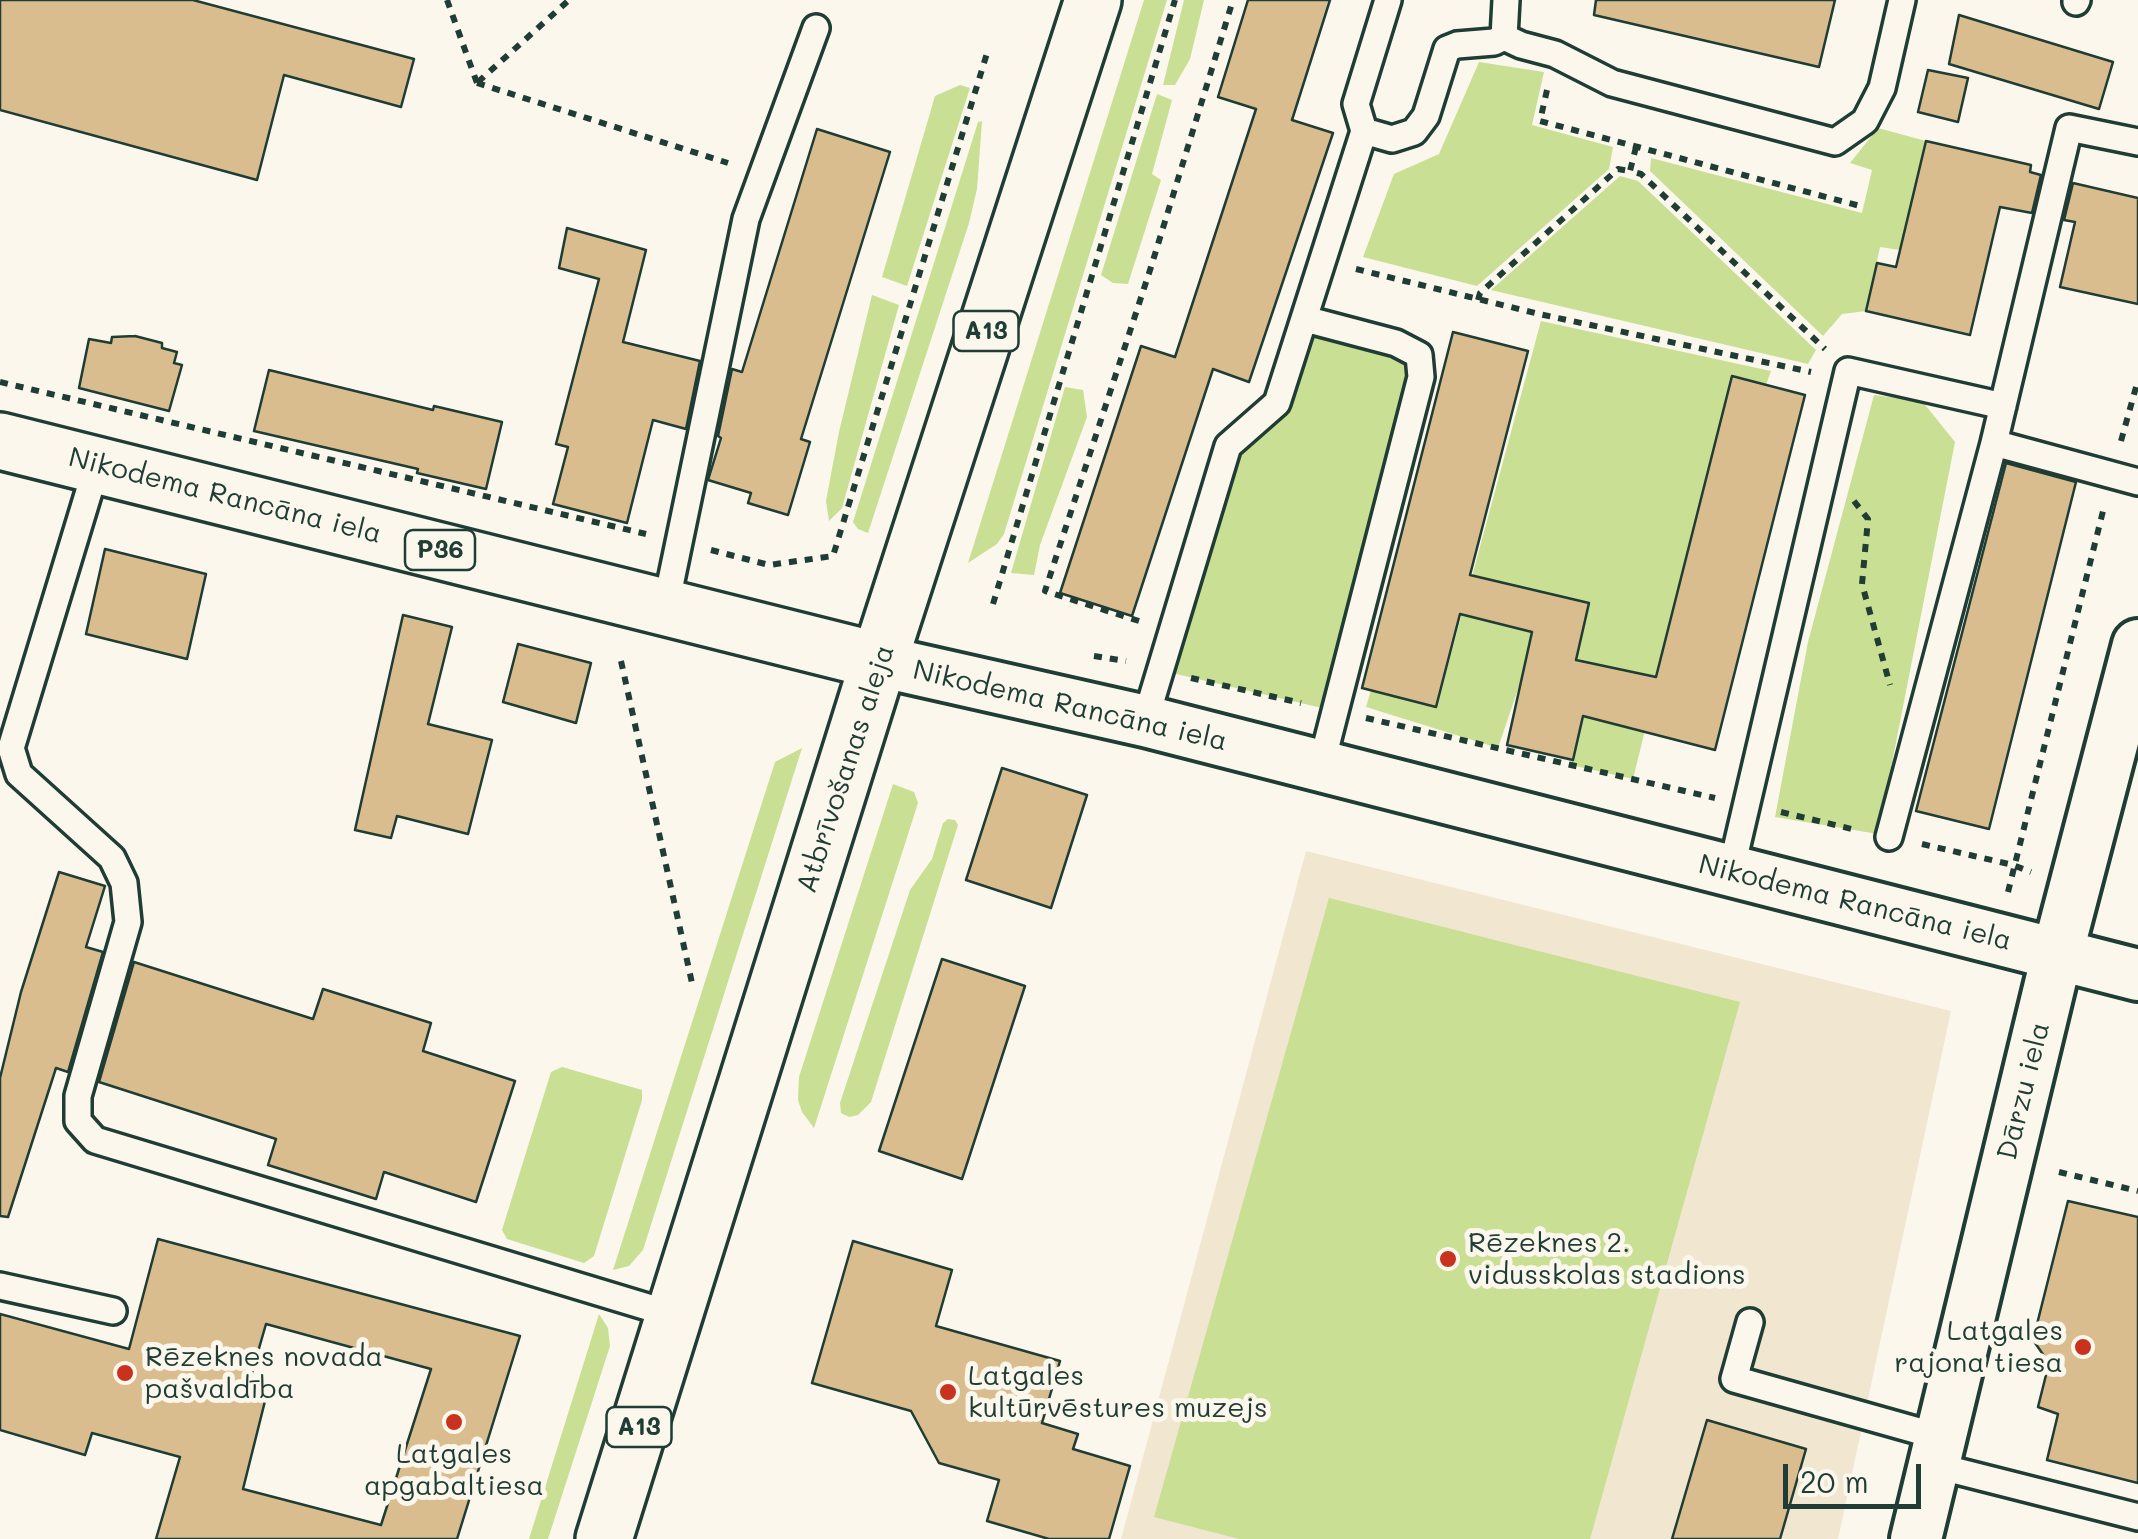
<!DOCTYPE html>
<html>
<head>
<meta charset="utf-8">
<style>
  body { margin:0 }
  #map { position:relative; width:2138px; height:1539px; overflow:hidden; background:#fbf7ec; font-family:Mali,sans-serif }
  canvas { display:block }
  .scale { position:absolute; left:1783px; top:1464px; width:138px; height:45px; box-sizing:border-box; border:5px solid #1f3d34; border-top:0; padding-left:12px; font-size:30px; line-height:35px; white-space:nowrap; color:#1f3d34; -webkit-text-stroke:8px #fbf7ec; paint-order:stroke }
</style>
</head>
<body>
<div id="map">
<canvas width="2138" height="1539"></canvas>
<div class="scale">20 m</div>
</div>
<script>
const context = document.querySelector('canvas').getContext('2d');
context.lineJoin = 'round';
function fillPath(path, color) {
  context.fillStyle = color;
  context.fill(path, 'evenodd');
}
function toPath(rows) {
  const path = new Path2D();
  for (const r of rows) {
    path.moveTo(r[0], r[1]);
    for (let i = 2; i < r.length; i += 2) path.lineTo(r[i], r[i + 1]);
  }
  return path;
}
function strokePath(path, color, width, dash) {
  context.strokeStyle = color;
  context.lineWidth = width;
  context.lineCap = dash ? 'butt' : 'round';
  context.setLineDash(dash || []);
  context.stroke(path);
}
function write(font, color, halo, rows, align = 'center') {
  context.font = font + ' Mali,sans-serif';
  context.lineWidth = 10;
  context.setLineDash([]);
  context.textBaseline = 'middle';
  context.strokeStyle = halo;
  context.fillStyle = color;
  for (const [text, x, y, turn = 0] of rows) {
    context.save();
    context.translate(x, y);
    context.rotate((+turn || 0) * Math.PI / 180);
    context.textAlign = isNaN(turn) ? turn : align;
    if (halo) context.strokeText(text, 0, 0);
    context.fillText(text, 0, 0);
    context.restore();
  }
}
const built = toPath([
  [1306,851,1951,1011,1838,1539,1121,1539]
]);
const green = toPath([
  [1144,0,1167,0,1004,534,997,544,968,563],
  [1184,0,1204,0,1190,59,1175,85,1163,85],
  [1479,62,1544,72,1532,125,1613,147,1609,169,1477,286,1363,257,1394,174,1439,154],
  [960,85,970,88,907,286,882,277,935,96],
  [1157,94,1172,100,1152,174,1161,180,1128,284,1113,283,1101,275],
  [982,121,977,189,969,223,868,533,858,529,853,522,978,122],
  [1878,128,1926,141,1900,250,1880,247,1866,311,1842,314,1823,336,1650,171,1651,158,1862,213,1872,170,1850,163],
  [1620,176,1638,181,1816,350,1808,364,1491,290],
  [872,295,899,305,842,508,829,521,826,501,839,432],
  [1305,319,1419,355,1335,711,1159,670,1228,446,1277,403],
  [1541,321,1771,371,1766,385,1732,377,1633,779,1571,765,1584,710,1522,677,1498,748,1366,707,1371,690,1437,706],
  [1065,387,1083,390,1087,417,1040,545,1034,575,1011,573],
  [1874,395,1922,401,1955,442,1878,834,1775,817,1808,642],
  [802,748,643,1250,629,1266,613,1270,775,762],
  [893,784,914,792,918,803,814,1128,802,1112,798,1100,799,1077],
  [948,819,955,820,958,825,871,1102,858,1115,849,1117,841,1113,840,1103,910,890,932,859,943,823],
  [1329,898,1740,1002,1590,1539,1239,1539,1154,1517],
  [562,1067,642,1090,642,1100,594,1256,584,1263,507,1239,502,1230,551,1072],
  [599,1314,608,1328,610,1346,548,1539,529,1539]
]);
const building = toPath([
  [0,0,193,0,414,59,401,107,284,75,257,180,0,110,0,0],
  [1248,0,1330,0,1292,120,1333,133,1249,382,1213,369,1132,616,1060,593,1141,346,1175,357,1256,109,1218,97,1248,0],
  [1596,0,1835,0,1819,67,1594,15,1596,0],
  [1959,15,2113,62,2099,109,1949,64,1959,15],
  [1928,70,1968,78,1958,122,1918,112,1928,70],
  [817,129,890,152,801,439,810,442,788,515,748,503,751,493,708,480,721,438,718,436,732,369,742,372,817,129],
  [1926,141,2031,165,2030,172,2041,175,2032,213,2000,207,1970,335,1866,311,1877,263,1896,267,1926,141],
  [2073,183,2138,198,2138,304,2060,287,2075,222,2064,220,2073,183],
  [567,228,646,250,623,342,700,361,686,429,653,420,627,523,553,504,568,447,556,444,599,279,559,268,567,228],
  [1453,332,1528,351,1470,575,1589,603,1576,660,1656,677,1732,376,1805,395,1715,750,1583,716,1573,760,1507,745,1532,632,1460,614,1436,707,1362,688,1453,332],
  [135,336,162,343,162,348,177,352,174,363,182,365,169,411,79,388,89,339,111,343,112,337,135,336],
  [269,370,433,410,434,406,502,422,486,489,417,473,418,469,254,431,269,370],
  [2006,463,2076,482,1989,829,1916,811,2006,463],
  [105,549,206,574,187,659,86,634,105,549],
  [403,615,452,627,428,724,492,740,468,834,397,816,391,838,355,830,403,615],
  [518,644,591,663,576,723,503,702,518,644],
  [1002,768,1087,795,1051,908,966,880,1002,768],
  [59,872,105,886,86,947,103,952,68,1072,56,1068,8,1217,0,1216,0,1078,21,992,59,872],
  [942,959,1025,986,962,1179,879,1151,942,959],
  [134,962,313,1019,323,989,431,1023,423,1051,515,1081,476,1202,384,1172,376,1199,268,1165,276,1139,99,1082,134,962],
  [2068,1201,2138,1217,2138,1483,2047,1460,2058,1414,2038,1407,2049,1363,2033,1340,2068,1201],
  [158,1239,520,1336,457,1539,156,1539,180,1457,92,1433,85,1455,0,1430,0,1314,129,1349,158,1239],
  [266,1324,431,1369,381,1525,243,1489,266,1397,247,1390,266,1324],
  [853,1241,952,1270,936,1326,1060,1361,1042,1423,1078,1434,1073,1449,1130,1466,1109,1539,1049,1539,987,1521,999,1480,939,1463,911,1411,812,1383,853,1241],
  [1707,1420,1806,1449,1780,1539,1672,1539,1707,1420]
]);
const path = toPath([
  [447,0,477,83],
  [478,82,569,0],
  [477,83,728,163],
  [1547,90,1540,121,1860,206],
  [1636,147,1630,171,1641,174,1825,349],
  [1356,269,1539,314,1811,372],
  [1478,300,1480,293,1618,169,1630,171],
  [0,382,646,534],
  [2121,441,2138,380],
  [1854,501,1868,519,1862,584,1890,685],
  [711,550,769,565,833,556,988,50],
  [993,604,1175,0],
  [1139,621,1045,591,1151,267,1233,0],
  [1094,656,1126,661],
  [621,661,692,983],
  [1191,678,1301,703],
  [1366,718,1715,798],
  [1781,812,1856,830],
  [1922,844,2013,865,2031,872],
  [2008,892,2104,507],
  [2059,1172,2138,1191]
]);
const lane = toPath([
  [1506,0,1504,37,1521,45,1555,54,1612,83,1835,142,1865,121,1882,88,1902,0],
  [2076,2,2077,0],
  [1364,131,1392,139,1414,132,1426,116,1447,49,1457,45,1494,42,1504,37],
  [2138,142,2069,128,1994,443,2138,482],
  [1305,319,1396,343,1419,355,1421,377,1321,766],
  [97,465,11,748,19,774,112,858,124,883,128,922,78,1096,78,1121,95,1140,674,1315],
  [666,605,746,219,816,28],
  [1145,721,1228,446,1277,403,1364,131,1356,104,1388,0],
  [1889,837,1994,443],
  [1731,871,1848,371,2003,406],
  [0,1286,113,1311],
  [1750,1322,1734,1379,1940,1437],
  [1933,1465,2138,1517]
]);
const street = toPath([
  [879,661,1145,721,2138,975],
  [1916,1539,2057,955,2138,645]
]);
const primary = toPath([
  [0,441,879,661],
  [604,1539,879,661,1093,0]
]);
const markers = [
  [1448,1259,10,"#c8321e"],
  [2083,1347,10,"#c8321e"],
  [125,1373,10,"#c8321e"],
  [948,1392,10,"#c8321e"],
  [454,1422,10,"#c8321e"]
];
const shields = [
  [986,331,65],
  [440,550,70],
  [639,1427,65]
];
const shieldNames = [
  ["A13",986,331],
  ["P36",440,550],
  ["A13",639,1427]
];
const streetNames = [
  ["Nikodema Rancāna iela",225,496,14],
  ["Nikodema Rancāna iela",1070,706,13],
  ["Atbrīvošanas aleja",846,769,-72],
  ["Nikodema Rancāna iela",1855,903,14],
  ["Dārzu iela",2024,1091,-76]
];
const poiNames = [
  ["Rēzeknes 2.",1468,1243],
  ["vidusskolas stadions",1468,1275],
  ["Latgales",2063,1331,"right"],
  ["rajona tiesa",2063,1363,"right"],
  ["Rēzeknes novada",145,1357],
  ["pašvaldība",145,1389],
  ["Latgales",968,1376],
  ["kultūrvēstures muzejs",968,1408],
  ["Latgales",454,1454,"center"],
  ["apgabaltiesa",454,1486,"center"]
];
fillPath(built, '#f1e6d0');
fillPath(green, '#c8df94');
fillPath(building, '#dabd8e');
strokePath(building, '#1f3d34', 2.5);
strokePath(lane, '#1f3d34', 32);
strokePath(street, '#1f3d34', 58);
strokePath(primary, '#1f3d34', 62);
strokePath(path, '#1f3d34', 6, [8, 8]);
strokePath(lane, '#fbf7ec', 25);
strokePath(street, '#fbf7ec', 50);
strokePath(primary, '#fbf7ec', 55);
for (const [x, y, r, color] of markers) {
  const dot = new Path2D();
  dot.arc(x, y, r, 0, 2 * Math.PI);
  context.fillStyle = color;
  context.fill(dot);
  strokePath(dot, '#fbf7ec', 4);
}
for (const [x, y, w] of shields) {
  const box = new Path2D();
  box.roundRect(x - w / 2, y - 20, w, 40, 8);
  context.fillStyle = '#fbf7ec';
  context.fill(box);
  strokePath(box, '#1f3d34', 2.5);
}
write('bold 25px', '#1f3d34', null, shieldNames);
write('28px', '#1f3d34', '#fbf7ec', streetNames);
write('28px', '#1f3d34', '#fbf7ec', poiNames, 'left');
</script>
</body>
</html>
